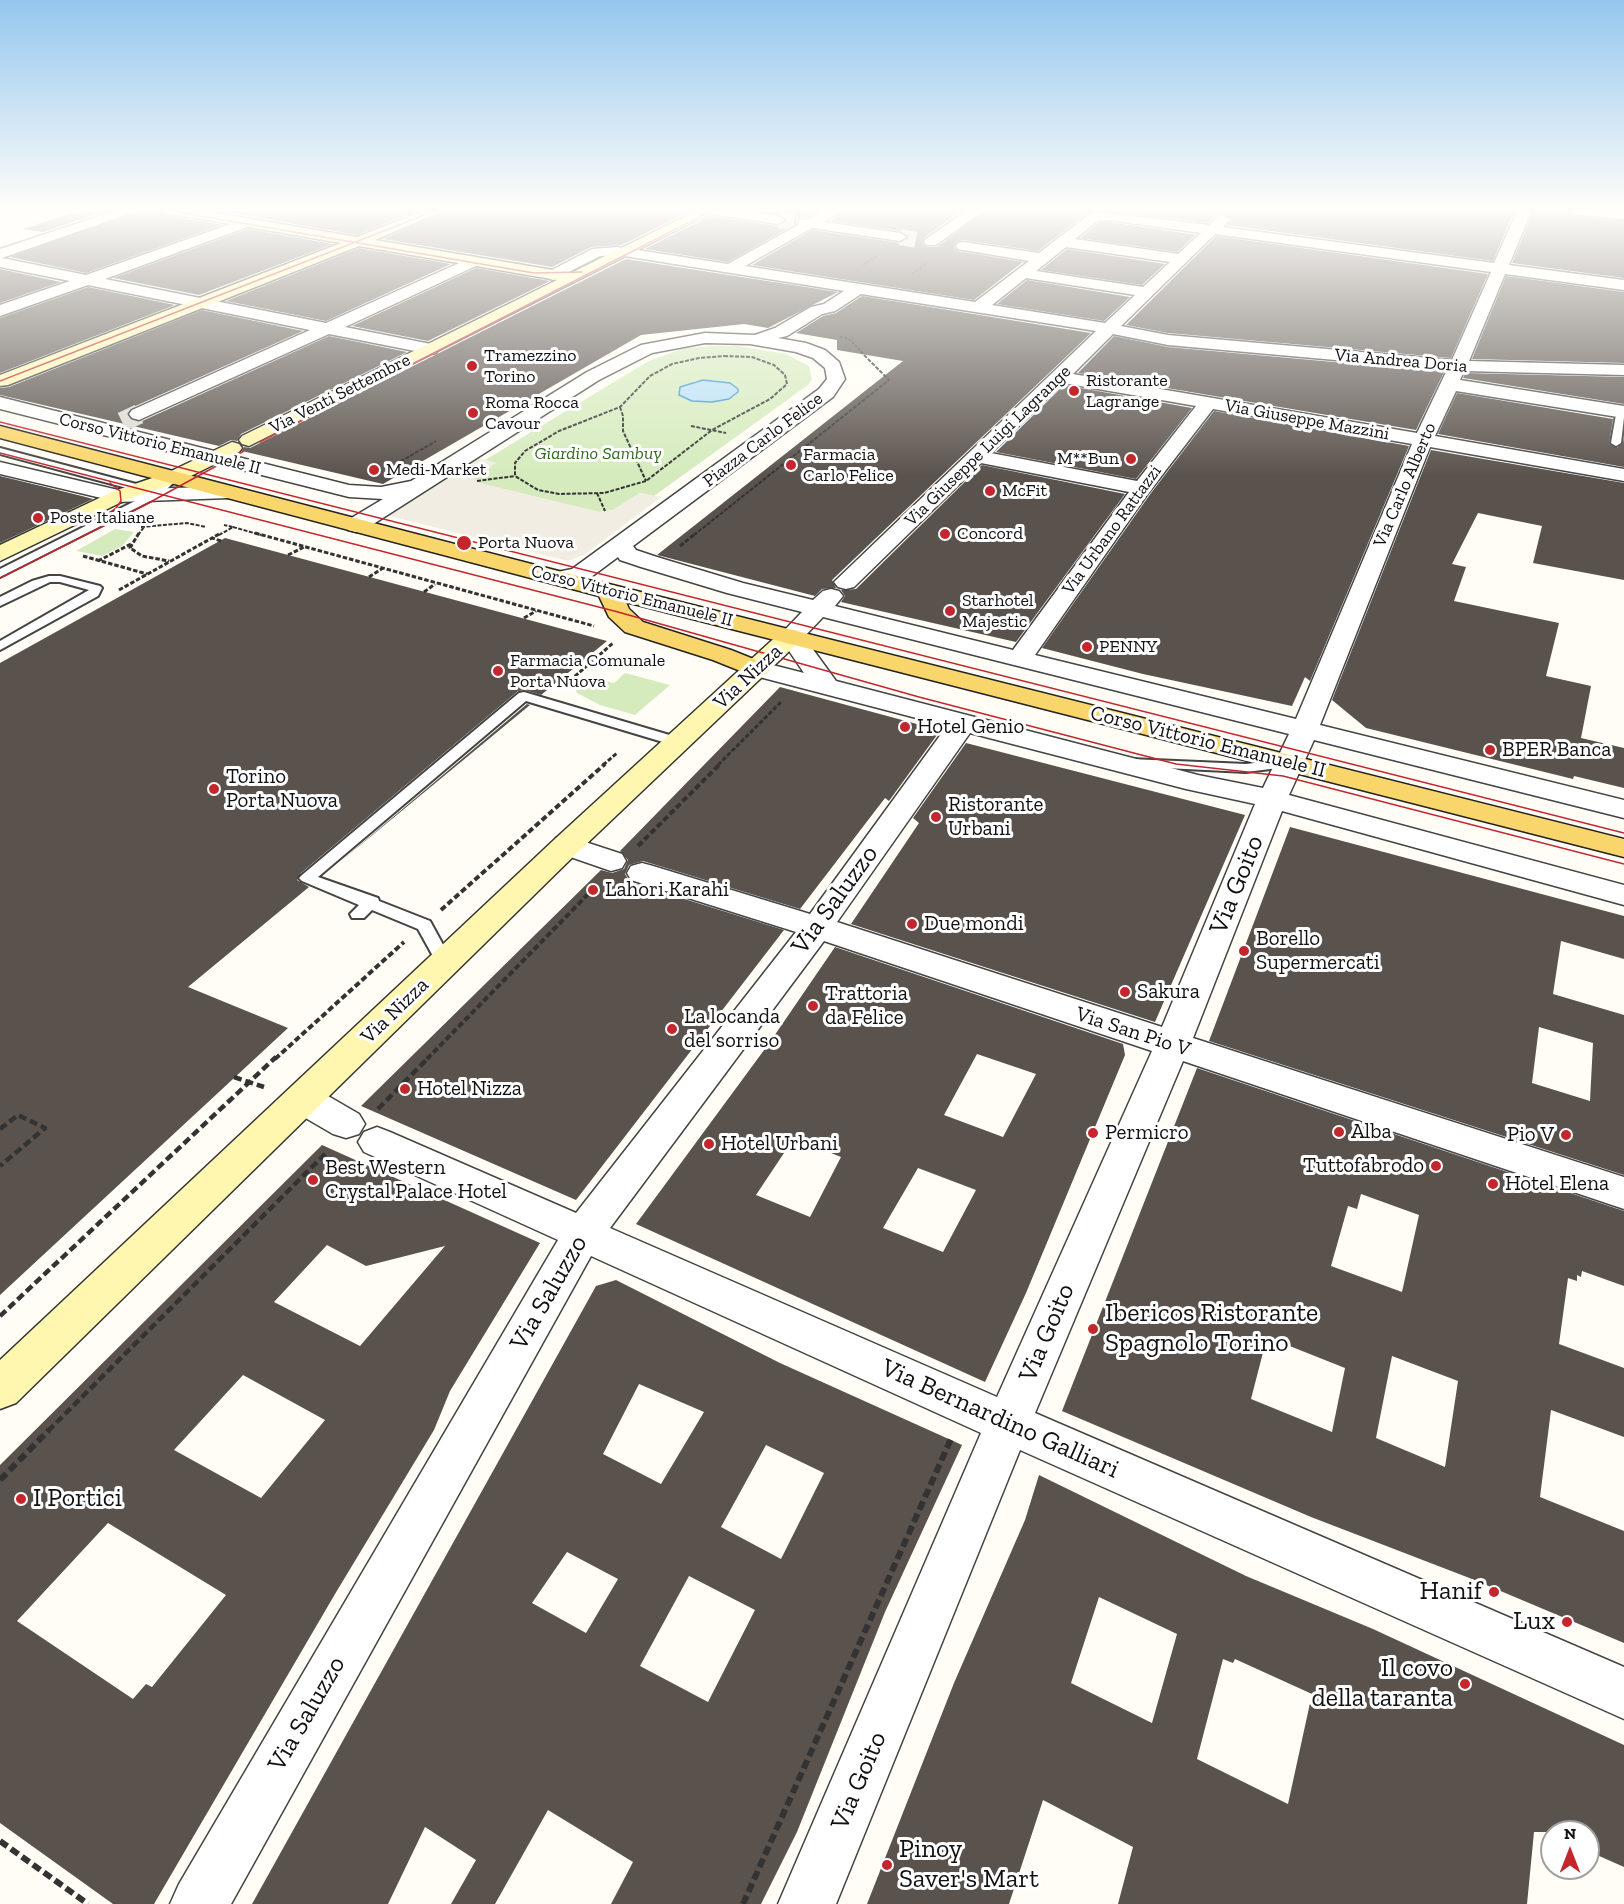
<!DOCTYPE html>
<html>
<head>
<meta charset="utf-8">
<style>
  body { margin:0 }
  #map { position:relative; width:1624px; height:1904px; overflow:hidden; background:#fffdf5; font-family:"Zilla Slab",serif }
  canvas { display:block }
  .north { position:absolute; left:1540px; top:1820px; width:60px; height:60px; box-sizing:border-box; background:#fff; border:2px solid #a0a0a0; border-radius:50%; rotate:0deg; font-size:16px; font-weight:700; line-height:24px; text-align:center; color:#111 }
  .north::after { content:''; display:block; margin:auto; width:21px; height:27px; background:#c4262e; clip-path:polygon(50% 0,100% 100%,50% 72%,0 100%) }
</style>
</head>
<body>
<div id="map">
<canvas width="1624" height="1904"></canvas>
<div class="north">N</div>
</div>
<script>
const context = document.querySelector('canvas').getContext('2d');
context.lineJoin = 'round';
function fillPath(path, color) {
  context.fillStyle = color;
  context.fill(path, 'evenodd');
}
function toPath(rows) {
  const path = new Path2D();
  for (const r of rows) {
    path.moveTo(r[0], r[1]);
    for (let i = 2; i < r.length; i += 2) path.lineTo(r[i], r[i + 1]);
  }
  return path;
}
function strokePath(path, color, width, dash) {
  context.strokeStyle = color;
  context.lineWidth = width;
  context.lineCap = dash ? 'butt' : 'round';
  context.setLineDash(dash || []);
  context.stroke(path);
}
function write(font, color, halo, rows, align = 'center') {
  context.font = font + ' "Zilla Slab",serif';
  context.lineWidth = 6;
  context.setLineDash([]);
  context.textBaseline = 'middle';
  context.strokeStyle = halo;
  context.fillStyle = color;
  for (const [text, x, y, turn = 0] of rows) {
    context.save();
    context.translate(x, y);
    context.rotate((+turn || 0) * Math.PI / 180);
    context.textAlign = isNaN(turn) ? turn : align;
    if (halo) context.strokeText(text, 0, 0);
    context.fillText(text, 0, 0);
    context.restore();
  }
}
const green = toPath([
  [711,346,739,346,786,354,809,366,812,379,808,385,654,496,640,493,613,510,599,512,478,483,473,479,495,463,485,460,647,362,681,349],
  [714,380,735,386,738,389,735,396,721,401,693,381],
  [115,529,134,532,122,546,102,556,76,551],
  [625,673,670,685,635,715,600,705,577,693,573,682,578,678,586,680,589,677,614,683]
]);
const plaza = toPath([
  [478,458,496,463,474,479,480,483,599,512,613,510,640,493,661,497,584,555,568,561,390,516,390,511]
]);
const water = toPath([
  [703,380,730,383,738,389,738,392,729,399,712,402,692,401,679,395,680,387,703,380]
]);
const building = toPath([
  [84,209,112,209,43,232,23,229],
  [145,209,157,209,166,215,222,225,86,273,10,257],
  [209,209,421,209,357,235],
  [450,209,694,209,622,245,591,247,552,267,383,239],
  [752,209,820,209,807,217,797,218,796,224,728,262,645,249,710,216,778,226,787,221,778,214],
  [845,209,964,209,925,237,922,243,926,247,937,247,988,209,1515,209,1493,261,1227,225,1232,219,1223,213,1216,214,1208,223,1096,210,1090,211,1038,251,963,240,956,242,954,247,958,251,1023,262,974,300,752,265,812,230,900,243,909,238,900,231,830,221],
  [1534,209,1572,209,1571,214,1624,219,1624,278,1512,263],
  [1100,222,1109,222,1196,235,1177,252,1080,238],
  [248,229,333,244,199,295,113,278],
  [1216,236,1488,274,1451,358,1168,333,1126,325],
  [359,248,451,264,326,321,226,301],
  [1067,249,1165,264,1142,285,1041,270],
  [626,259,838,292,768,328,744,324,641,335,383,484,242,451,244,447,250,448],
  [476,268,550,281,428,341,352,326],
  [0,269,61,282,0,303],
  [1506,276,1624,292,1624,363,1472,359],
  [1027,280,1130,297,1104,321,997,304],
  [88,287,175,305,0,373,0,318],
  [862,296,1091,333,832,580,836,588,822,589,815,596,657,555,903,361,837,350,837,340,796,333,823,316,836,313],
  [202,310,303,331,131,408,127,414,131,420,140,422,329,336,407,352,241,434,237,441,231,440,219,446,0,395,0,388,9,387],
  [1114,336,1168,347,1444,372,1416,430,1078,373],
  [1465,373,1624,377,1624,404,1463,378],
  [1064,385,1192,408,1136,479,996,452],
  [1457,393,1613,419,1609,444,1617,448,1623,443,1624,437,1624,467,1438,434],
  [1214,411,1409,446,1310,681,1305,677,1292,706,1143,674,1042,648,1151,493],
  [1431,450,1624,483,1624,580,1533,563,1542,526,1478,513,1452,564,1466,567,1454,601,1559,623,1546,676,1591,686,1581,738,1624,748,1624,788,1574,776,1573,779,1366,728,1332,700],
  [982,465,1125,494,1016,642,841,602,845,596,841,590,856,589],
  [0,476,82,496,93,499,0,543],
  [225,538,607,641,541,695,525,690,518,691,301,873,297,880,309,887,188,987,288,1028,0,1295,0,663],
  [780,687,939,730,935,735,937,735,889,801,885,798,800,909,643,861,629,865,625,874,630,882,784,930,576,1200,361,1106,601,870,612,873,624,869,628,860,620,851],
  [527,704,530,705,341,861],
  [966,743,1245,815,1155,1022,851,924,919,823,913,818],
  [1290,827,1624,916,1624,959,1561,941,1553,994,1624,1015,1624,1175,1209,1041],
  [1539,1027,1593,1043,1590,1101,1532,1083],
  [835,947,1123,1044,1125,1055,1026,1293,985,1382,636,1224,770,1042],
  [977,1054,1036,1074,1003,1137,944,1115],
  [794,1138,841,1157,810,1217,756,1195],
  [918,1168,976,1190,943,1252,883,1228],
  [1197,1068,1624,1211,1624,1286,1582,1271,1581,1277,1577,1275,1577,1281,1568,1278,1559,1344,1624,1368,1624,1437,1551,1410,1540,1497,1624,1531,1624,1643,1472,1579,1311,1517,1062,1411],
  [1361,1194,1419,1215,1402,1292,1331,1266,1348,1206,1357,1209],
  [1267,1337,1345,1368,1332,1432,1251,1399],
  [1392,1356,1458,1381,1445,1467,1376,1438],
  [322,1145,540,1243,450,1391,434,1430,335,1594,154,1904,113,1904,0,1823,0,1465],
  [327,1245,366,1266,445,1246,360,1346,274,1302],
  [243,1375,325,1420,261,1498,174,1450],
  [108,1523,226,1595,152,1687,146,1684,133,1699,17,1621],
  [616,1280,780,1363,962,1445,885,1612,797,1832,761,1904,611,1904,633,1862,548,1810,495,1904,451,1904,476,1860,425,1827,388,1904,252,1904,596,1286],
  [639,1384,704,1412,661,1484,603,1454],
  [766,1445,824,1473,781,1559,721,1527],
  [567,1552,618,1579,586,1633,532,1603],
  [689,1576,755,1610,708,1702,640,1666],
  [1039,1475,1246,1576,1373,1629,1624,1745,1624,1867,1588,1851,1588,1832,1534,1832,1527,1904,1118,1904,1133,1847,1043,1800,1009,1904,867,1904,954,1683,1025,1520],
  [1099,1597,1177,1634,1152,1723,1071,1683],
  [1223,1659,1233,1663,1235,1659,1312,1694,1288,1804,1197,1759]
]);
const streetTunnelFar1 = toPath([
  [778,220,795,222],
  [900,237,916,240]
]);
const streetTunnel = toPath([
  [122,422,139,414]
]);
const pathFar5 = toPath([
  [1043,209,1063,212],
  [863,265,877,256],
  [912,274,928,263],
  [840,337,848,338,863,353]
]);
const pathFar4 = toPath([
  [724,356,752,357,774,365,785,375,787,384,770,399,712,430,646,481,604,493,559,494,538,490,515,476,515,463,525,451,559,431,620,407,650,376,672,364,699,358,724,356],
  [620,407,623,416,623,431,646,481],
  [691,426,726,433],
  [396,464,436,441],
  [477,481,515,476],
  [597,493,605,511],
  [141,527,187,523,206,527],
  [233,527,261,535],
  [138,535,144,527],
  [219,535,233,527,224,525],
  [694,535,889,380,861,352]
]);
const pathFar3 = toPath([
  [139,533,130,548,142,556,169,561],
  [255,533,594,626],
  [221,541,212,538,221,533],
  [680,546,696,533],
  [288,555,304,547],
  [83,556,147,574],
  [98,561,131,544],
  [369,577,383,568],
  [119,590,212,538],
  [424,592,435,584],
  [524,618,536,611],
  [565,685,613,643],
  [603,765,617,753],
  [718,765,781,702]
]);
const pathFar2 = toPath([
  [638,846,720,764],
  [441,910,605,764],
  [275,1059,404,942],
  [427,1059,597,885]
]);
const pathFar1 = toPath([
  [234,1077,264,1087],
  [378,1109,429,1057],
  [0,1129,18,1115,45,1128,0,1166],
  [0,1316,276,1057],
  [48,1431,328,1151]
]);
const path = toPath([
  [0,1480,49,1430],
  [0,1841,88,1904],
  [743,1904,951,1439]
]);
const lane = toPath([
  [1617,409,1623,409,1624,417,1621,443,1616,446,1611,443,1617,409],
  [0,448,155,489,170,475,179,477,160,496,0,577,0,569,149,494,0,454,0,448],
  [49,576,60,576,100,586,102,588,98,596,0,650,0,641,89,590,60,582,50,582,0,606,0,597,32,581,49,576],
  [524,692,683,739,685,742,683,745,673,745,526,701,318,877,378,898,379,901,430,921,453,963,451,967,439,967,418,929,372,910,364,918,352,918,350,914,359,905,302,881,299,878,302,875,519,693,524,692],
  [1130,759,1246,764,1287,759,1294,763,1287,767,1246,772,1125,766,1123,763,1130,759]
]);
const street = toPath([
  [121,209,143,209,2,258,86,275,245,219,250,220,252,223,250,226,105,279,326,323,468,259,478,259,481,262,478,265,345,327,436,345,439,349,436,353,430,354,329,334,139,420,132,418,129,414,132,410,310,330,88,285,0,316,0,305,70,281,0,267,0,249,121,209],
  [735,209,778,216,785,220,778,224,711,214,704,210,735,209],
  [825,209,843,209,824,222,900,233,907,237,900,241,812,228,745,266,975,302,1029,261,958,249,956,246,958,243,963,242,1039,253,1091,213,1096,212,1209,225,1218,216,1223,215,1230,219,1223,227,1494,263,1518,209,1532,209,1509,265,1624,280,1624,290,1505,274,1469,361,1624,365,1624,375,1464,371,1460,380,1624,406,1624,418,1456,391,1435,436,1624,469,1624,481,1430,447,1320,725,1624,800,1624,818,1314,740,1289,795,1624,885,1624,905,1282,811,1193,1038,1624,1177,1624,1209,1183,1061,1035,1413,1624,1667,1624,1719,1020,1450,836,1904,778,1904,981,1433,591,1256,231,1904,170,1904,179,1884,558,1240,364,1152,358,1142,364,1132,377,1127,390,1132,576,1213,796,932,631,880,627,873,631,866,642,863,653,866,810,914,947,726,748,674,744,669,748,664,757,661,804,673,779,636,802,612,727,593,641,567,620,560,618,557,587,580,560,585,552,583,548,578,552,573,572,569,819,389,827,379,825,368,813,358,796,352,750,344,705,343,652,353,599,380,364,530,356,532,348,530,345,525,348,520,383,499,349,497,0,409,0,397,349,485,381,487,411,481,587,372,641,345,705,333,755,335,775,328,811,307,824,304,844,291,618,255,600,256,553,280,548,278,545,275,548,272,592,249,618,247,728,264,798,225,799,220,808,219,825,209],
  [1099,220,1109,220,1201,233,1178,254,1075,239,1099,220],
  [1215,234,1491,272,1452,360,1168,335,1121,326,1215,234],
  [1066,247,1170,262,1143,287,1036,271,1066,247],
  [1026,278,1135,295,1105,323,992,305,1026,278],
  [861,294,1096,331,834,582,838,587,846,589,854,587,981,463,1129,492,1013,650,835,606,843,596,839,591,831,589,823,591,813,600,743,583,657,557,636,550,633,546,833,397,845,379,839,362,825,350,806,343,778,338,787,336,822,314,835,311,861,294],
  [1113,334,1168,345,1447,370,1417,433,1073,374,1113,334],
  [1063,383,1196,406,1137,481,991,453,1063,383],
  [1213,409,1412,444,1296,719,1035,655,1149,492,1213,409],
  [823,617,1010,664,1289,734,1263,788,1198,775,836,681,804,637,823,617],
  [970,733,1186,789,1255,804,1162,1027,837,922,970,733],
  [824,941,1152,1051,997,1397,610,1228,824,941],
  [969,209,986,209,936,245,926,245,924,242,926,239,969,209],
  [0,462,118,490,229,486,236,488,240,492,236,496,229,498,118,502,0,474,0,462],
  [567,836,622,854,626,861,622,868,611,871,556,852,552,845,556,838,567,836],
  [303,1085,316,1089,359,1114,365,1124,359,1134,346,1138,333,1134,290,1109,285,1099,290,1089,303,1085]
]);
const secondary = toPath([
  [159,209,193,209,357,237,428,209,448,209,375,240,571,273,700,209,719,209,249,446,242,444,239,440,242,436,557,280,359,246,8,385,0,386,0,375,341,243,166,213,159,209],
  [232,442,239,444,242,448,239,452,181,481,128,499,0,561,0,545,114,491,167,473,232,442],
  [791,629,800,631,803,636,800,641,578,852,16,1403,0,1409,0,1360,556,838,782,631,791,629]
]);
const primary = toPath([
  [0,426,597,581,1624,839,1624,857,626,602,629,609,643,622,731,650,766,664,770,669,766,674,757,677,748,674,713,660,625,632,609,617,599,596,0,438,0,426]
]);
const tram = toPath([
  [159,209,534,273,582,272],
  [0,381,440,209],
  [0,422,1624,833],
  [260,442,715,209],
  [0,453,618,612,919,697,1176,764,1283,776,1624,864],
  [98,521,116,508,121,501,120,491,110,483],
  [0,578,143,506,244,451]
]);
const markers = [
  [472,366,6,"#c4262e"],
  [1074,391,6,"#c4262e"],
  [473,413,6,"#c4262e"],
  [1131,459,6,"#c4262e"],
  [791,465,6,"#c4262e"],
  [374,470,6,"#c4262e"],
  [990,491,6,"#c4262e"],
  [38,518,6,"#c4262e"],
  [945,534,6,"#c4262e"],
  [464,543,8,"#c4262e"],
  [950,611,6,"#c4262e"],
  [1087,647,6,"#c4262e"],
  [498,671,6,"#c4262e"],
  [905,727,6,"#c4262e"],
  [1490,750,6,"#c4262e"],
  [214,789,6,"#c4262e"],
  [936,817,6,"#c4262e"],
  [593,890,6,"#c4262e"],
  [912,924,6,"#c4262e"],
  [1244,951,6,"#c4262e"],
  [1125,992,6,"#c4262e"],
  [813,1006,6,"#c4262e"],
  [672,1029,6,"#c4262e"],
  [405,1089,6,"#c4262e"],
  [1339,1132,6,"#c4262e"],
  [1093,1133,6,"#c4262e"],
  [1566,1135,6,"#c4262e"],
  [709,1144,6,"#c4262e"],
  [1436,1166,6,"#c4262e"],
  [313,1180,6,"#c4262e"],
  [1493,1184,6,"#c4262e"],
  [1093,1329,6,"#c4262e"],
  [21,1499,6,"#c4262e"],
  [1494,1592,6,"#c4262e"],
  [1567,1622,6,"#c4262e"],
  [1465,1684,6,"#c4262e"],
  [887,1865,6,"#c4262e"]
];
const farPoinames = [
  ["Tramezzino",484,356],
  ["Torino",484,377],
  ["Ristorante",1086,381],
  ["Lagrange",1086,402],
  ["Roma Rocca",485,403],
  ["Cavour",485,424],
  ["Farmacia",803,455],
  ["Carlo Felice",803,476],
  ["M**Bun",1119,459,"right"],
  ["Medi-Market",386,470],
  ["McFit",1002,491],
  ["Poste Italiane",50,518],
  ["Concord",957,534],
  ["Porta Nuova",478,543],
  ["Starhotel",962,601],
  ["Majestic",962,622],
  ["PENNY",1099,647],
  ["Farmacia Comunale",510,661],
  ["Porta Nuova",510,682]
];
const farStreetnames = [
  ["Via Andrea Doria",1401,361,5],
  ["Via Venti Settembre",340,394,-27],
  ["Via Giuseppe Mazzini",1307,420,10],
  ["Piazza Carlo Felice",763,440,-37],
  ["Corso Vittorio Emanuele II",160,444,14],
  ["Via Giuseppe Luigi Lagrange",988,446,-44],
  ["Via Carlo Alberto",1405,485,-67],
  ["Via Urbano Rattazzi",1112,530,-54],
  ["Corso Vittorio Emanuele II",632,596,14]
];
const farParknames = [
  ["Giardino Sambuy",598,454]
];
const streetNames = [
  ["Via Nizza",748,677,-43],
  ["Corso Vittorio Emanuele II",1208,742,14],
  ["Via Nizza",395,1011,-44],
  ["Via San Pio V",1133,1032,18]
];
const poiNames = [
  ["Hotel Genio",917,727],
  ["BPER Banca",1502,750],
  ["Torino",226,777],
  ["Porta Nuova",226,801],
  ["Ristorante",948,805],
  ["Urbani",948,829],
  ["Lahori Karahi",605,890],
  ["Due mondi",924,924],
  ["Borello",1256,939],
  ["Supermercati",1256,963],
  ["Sakura",1137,992],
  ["Trattoria",825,994],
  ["da Felice",825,1018],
  ["La locanda",684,1017],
  ["del sorriso",684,1041],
  ["Hotel Nizza",417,1089],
  ["Alba",1351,1132],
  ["Permicro",1105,1133],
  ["Pio V",1554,1135,"right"],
  ["Hotel Urbani",721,1144],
  ["Tuttofabrodo",1424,1166,"right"],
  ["Best Western",325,1168],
  ["Crystal Palace Hotel",325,1192],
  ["Hotel Elena",1505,1184]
];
const nearStreetnames = [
  ["Via Goito",1237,885,-68],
  ["Via Saluzzo",835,900,-54],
  ["Via Saluzzo",549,1293,-60],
  ["Via Goito",1047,1333,-67],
  ["Via Bernardino Galliari",1000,1419,24],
  ["Via Saluzzo",307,1714,-60],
  ["Via Goito",859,1781,-67]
];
const nearPoinames = [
  ["Ibericos Ristorante",1105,1314],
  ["Spagnolo Torino",1105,1344],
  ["I Portici",33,1499],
  ["Hanif",1482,1592,"right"],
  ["Lux",1555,1622,"right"],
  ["Il covo",1453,1669,"right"],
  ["della taranta",1453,1699,"right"],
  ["Pinoy",899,1850],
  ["Saver's Mart",899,1880]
];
fillPath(green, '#d5ebbd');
fillPath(plaza, '#f1ede2');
fillPath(water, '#b9e0f7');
strokePath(water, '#3f96cf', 1.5);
fillPath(building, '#5a524d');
strokePath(streetTunnelFar1, '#dbdad3', 16, [16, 8]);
strokePath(streetTunnel, '#dbdad3', 20, [20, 10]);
strokePath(lane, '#444', 4);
strokePath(street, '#444', 3);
strokePath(secondary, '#333', 3);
strokePath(primary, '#222', 3);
strokePath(pathFar5, '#333', 1.5, [3, 1.5]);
strokePath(pathFar4, '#333', 2, [4, 1.5]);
strokePath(pathFar3, '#333', 3, [4.5, 2]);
strokePath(pathFar2, '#333', 4, [6, 3]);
strokePath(pathFar1, '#333', 4.5, [8, 4]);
strokePath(path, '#333', 6, [9, 4.5]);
fillPath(lane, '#fff');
fillPath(street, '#fff');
fillPath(secondary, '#fff6b0');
fillPath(primary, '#f9d66b');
strokePath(tram, '#c4262e', 1.5);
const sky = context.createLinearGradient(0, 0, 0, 476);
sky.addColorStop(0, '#95c6ee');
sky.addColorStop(0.44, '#fffefa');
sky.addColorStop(1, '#fffefa00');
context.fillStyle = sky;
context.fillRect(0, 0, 1624, 476);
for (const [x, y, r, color] of markers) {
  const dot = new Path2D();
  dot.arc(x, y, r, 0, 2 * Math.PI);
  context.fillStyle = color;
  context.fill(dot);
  strokePath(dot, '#fff', 2);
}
write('18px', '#111', '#fff', farPoinames, 'left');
write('18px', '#111', '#fff', farStreetnames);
write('italic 18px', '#2f6b1f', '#fff', farParknames);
write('21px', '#111', '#fff', streetNames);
write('21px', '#111', '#fff', poiNames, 'left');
write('26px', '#111', '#fff', nearStreetnames);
write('26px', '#111', '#fff', nearPoinames, 'left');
</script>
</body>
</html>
